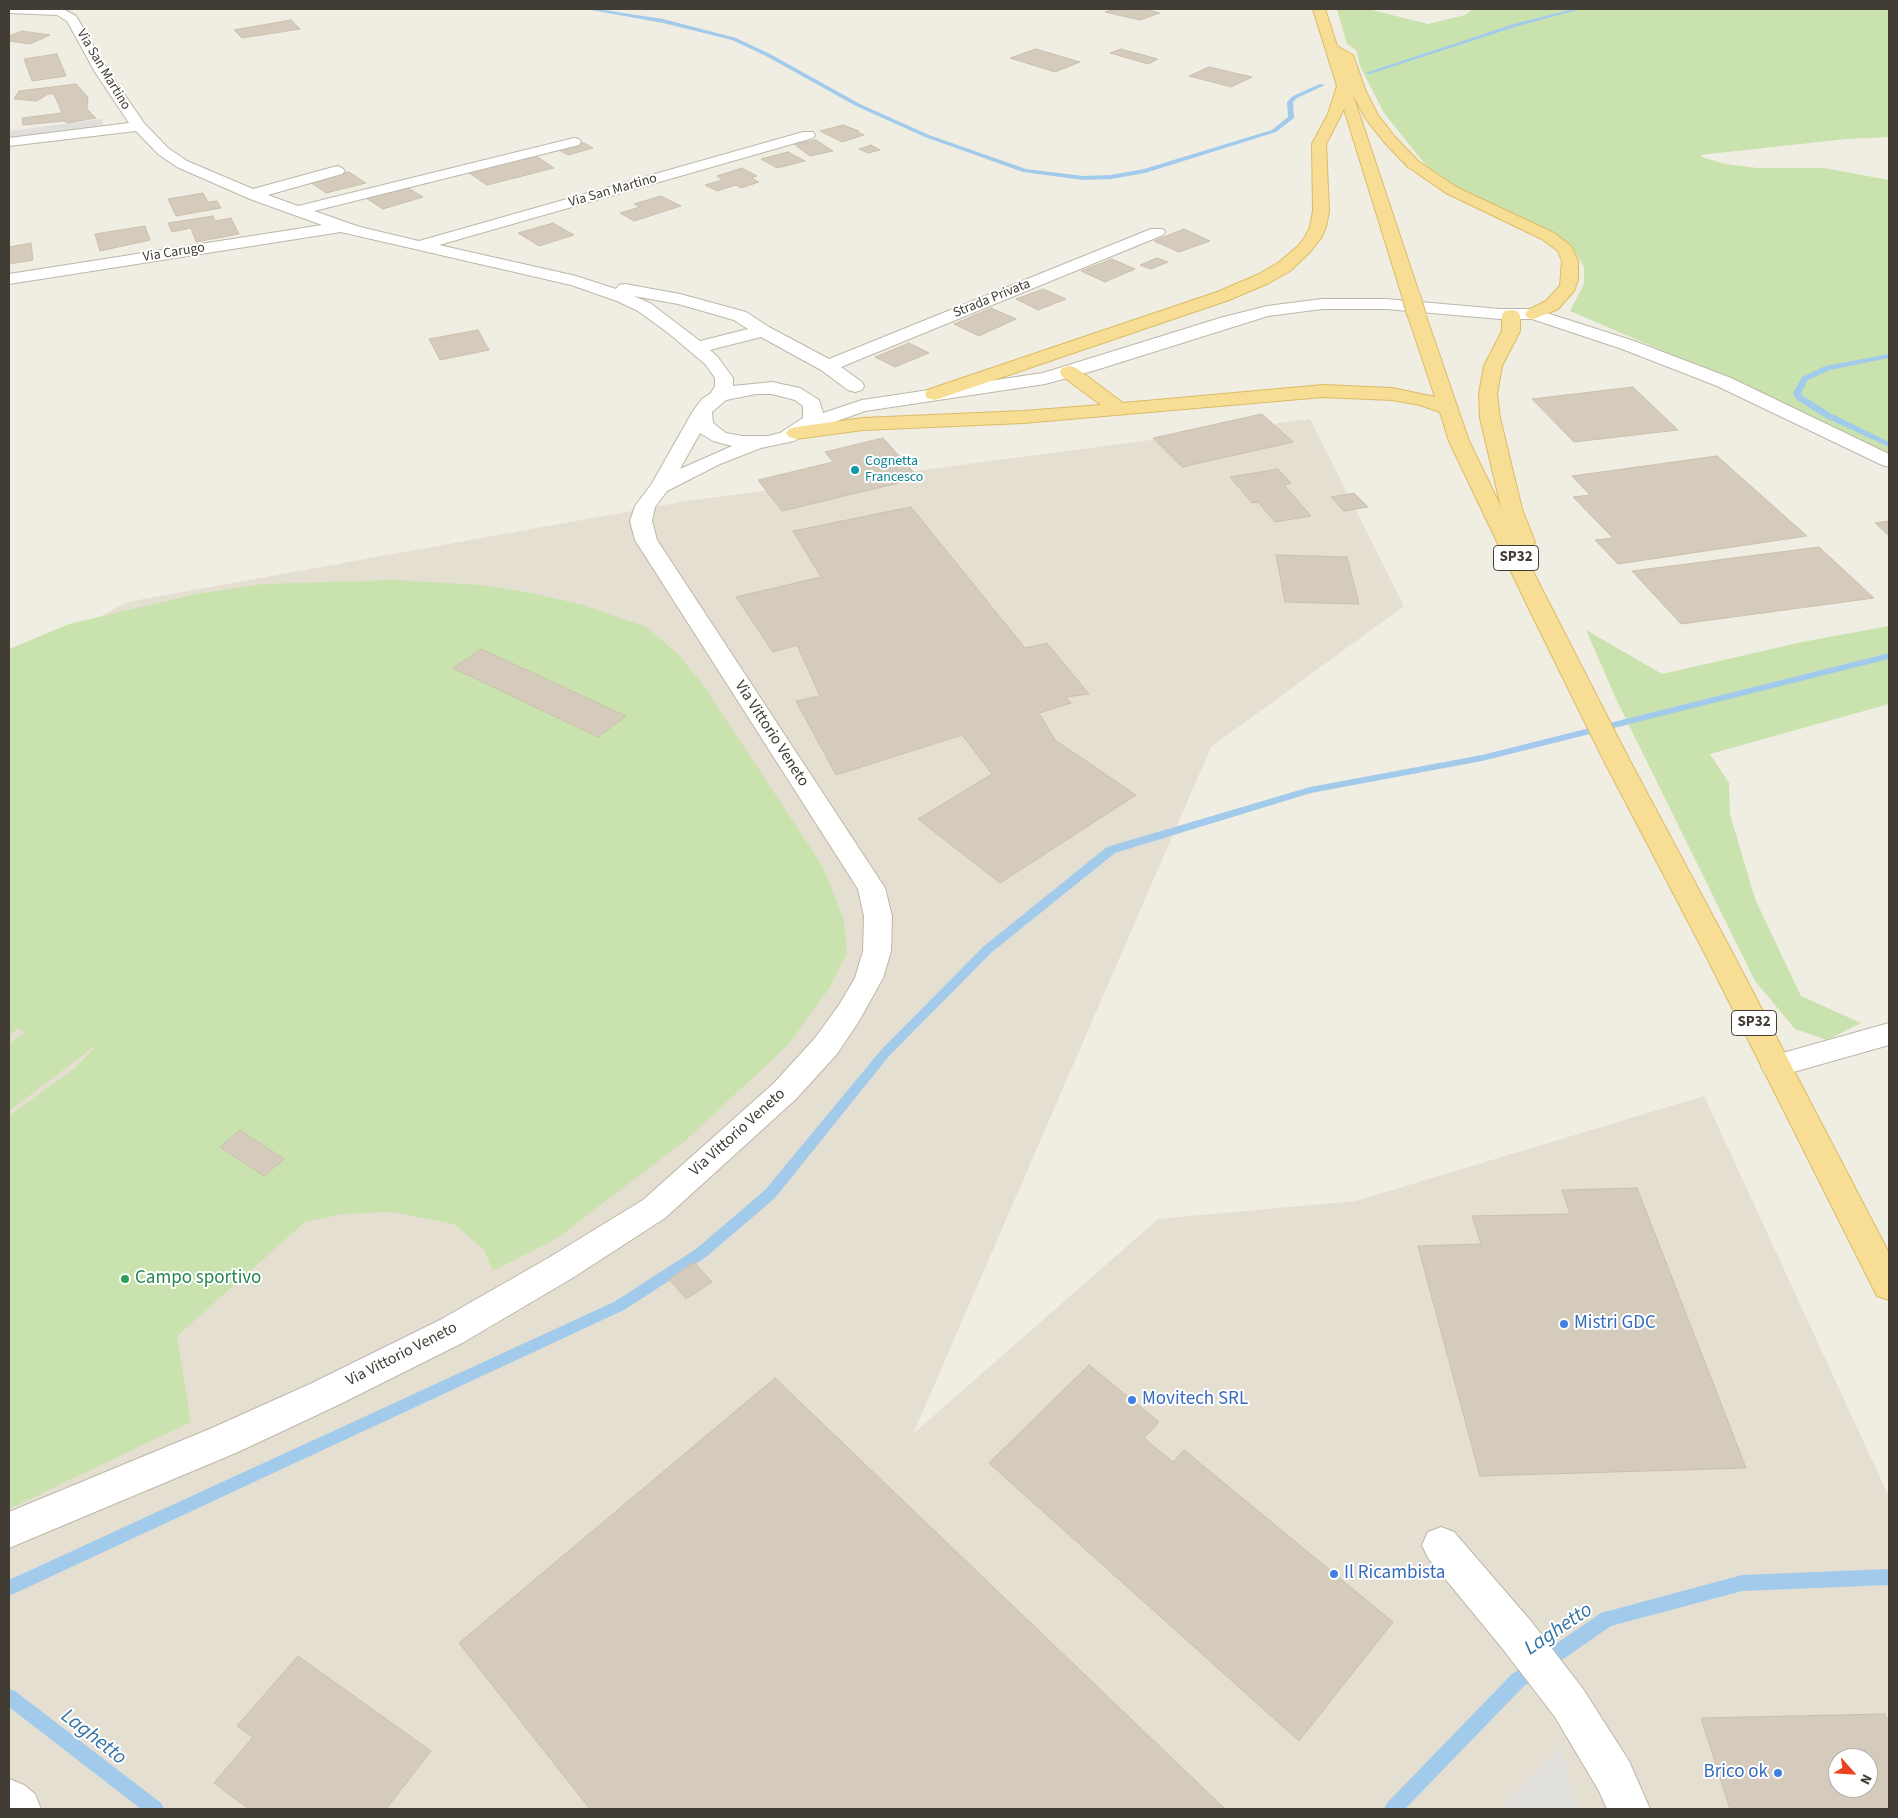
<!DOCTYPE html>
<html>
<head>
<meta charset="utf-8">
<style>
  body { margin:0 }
  #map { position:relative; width:1898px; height:1818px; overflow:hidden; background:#f0ede3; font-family:"Source Sans 3",sans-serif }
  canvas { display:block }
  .frame { position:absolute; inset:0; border:10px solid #423d34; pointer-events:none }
  .north { position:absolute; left:1828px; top:1748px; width:50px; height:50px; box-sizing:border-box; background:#fff; border:1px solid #b3b1ae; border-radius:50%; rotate:116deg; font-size:14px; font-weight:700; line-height:20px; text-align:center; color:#423d34 }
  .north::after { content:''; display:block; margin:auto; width:18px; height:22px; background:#ed411e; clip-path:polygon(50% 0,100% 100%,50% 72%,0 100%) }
</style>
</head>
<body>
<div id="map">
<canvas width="1898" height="1818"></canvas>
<div class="frame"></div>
<div class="north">N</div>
</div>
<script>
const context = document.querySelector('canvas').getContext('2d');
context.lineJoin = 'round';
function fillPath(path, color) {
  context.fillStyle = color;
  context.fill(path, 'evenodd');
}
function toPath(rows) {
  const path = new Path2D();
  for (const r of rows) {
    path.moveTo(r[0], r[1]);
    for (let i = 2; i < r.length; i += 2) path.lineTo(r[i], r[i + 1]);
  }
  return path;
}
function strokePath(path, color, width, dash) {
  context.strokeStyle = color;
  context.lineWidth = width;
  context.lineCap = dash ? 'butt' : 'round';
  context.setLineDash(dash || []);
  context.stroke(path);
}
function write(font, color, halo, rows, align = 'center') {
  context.font = font + ' "Source Sans 3",sans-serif';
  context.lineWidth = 4;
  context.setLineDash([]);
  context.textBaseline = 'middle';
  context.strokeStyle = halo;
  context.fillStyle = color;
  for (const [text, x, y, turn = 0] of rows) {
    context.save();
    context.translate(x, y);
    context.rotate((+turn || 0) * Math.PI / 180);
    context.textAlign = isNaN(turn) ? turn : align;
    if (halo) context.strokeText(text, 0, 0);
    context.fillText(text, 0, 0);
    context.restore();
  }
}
const residential = toPath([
  [1310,419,1404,606,1211,747,913,1434,1158,1219,1356,1201,1704,1096,1889,1497,1889,1809,9,1809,9,666,127,602,687,501],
  [1838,1758,1868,1758,1868,1788,1838,1788]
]);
const green = toPath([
  [1337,9,1368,9,1428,24,1465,15,1473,9,1889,9,1889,137,1847,139,1700,155,1705,158,1725,164,1757,168,1824,168,1889,180,1889,456,1675,356,1570,311,1584,284,1584,267,1570,244,1542,227,1444,181,1424,163,1384,113,1360,66,1356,50,1347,44],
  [394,580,482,585,532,593,583,605,646,627,678,654,704,686,823,867,844,921,847,953,830,987,788,1045,686,1140,556,1239,493,1271,484,1250,454,1224,391,1212,343,1214,305,1222,177,1336,191,1422,9,1509,9,1116,75,1068,99,1043,9,1111,9,1044,25,1032,18,1029,9,1035,9,649,69,624,196,594,263,584],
  [1889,626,1889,704,1710,754,1729,783,1730,814,1755,899,1801,996,1861,1023,1827,1040,1795,1029,1755,981,1617,701,1586,630,1662,674,1802,642]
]);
const parking = toPath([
  [102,119,103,127,9,138,9,131],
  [1562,1745,1576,1809,1501,1809]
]);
const stream = toPath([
  [586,9,597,9,663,19,736,38,770,54,860,104,929,135,1026,169,1083,176,1111,175,1144,169,1272,130,1288,117,1287,102,1293,96,1320,84,1325,85,1297,98,1293,102,1294,118,1276,132,1145,173,1111,179,1083,180,1023,172,925,137,856,106,766,56,732,40,663,23,586,9],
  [1573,9,1581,9,1518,26,1370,74,1365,73,1514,24,1573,9],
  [1889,354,1889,358,1830,370,1808,380,1801,393,1803,396,1832,414,1889,442,1889,447,1826,418,1797,400,1793,393,1802,377,1825,366,1889,354],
  [1889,653,1889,659,1482,761,1311,793,1115,853,992,952,889,1056,775,1198,706,1257,624,1310,9,1596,9,1580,614,1302,696,1249,765,1190,881,1050,984,946,1107,847,1310,787,1482,755,1889,653],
  [1889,1569,1889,1585,1742,1591,1611,1626,1524,1686,1405,1809,1384,1809,1387,1803,1512,1674,1601,1613,1742,1575,1889,1569],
  [9,1689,15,1691,161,1803,164,1809,141,1809,9,1707,9,1689]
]);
const building = toPath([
  [1115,9,1145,9,1160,13,1140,20,1105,12,1115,9],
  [291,20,300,29,242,38,234,30,291,20],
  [22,31,50,35,30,44,9,41,9,36,22,31],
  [1036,49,1080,62,1055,72,1010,58,1036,49],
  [1121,49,1158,59,1148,64,1110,53,1121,49],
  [57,54,66,76,32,81,24,59,57,54],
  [1209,67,1252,77,1231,87,1189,76,1209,67],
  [76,84,88,97,87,109,96,118,67,123,64,121,23,125,22,118,62,113,54,94,48,94,37,101,14,99,19,91,76,84],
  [843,125,859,131,856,131,864,135,842,142,820,131,843,125],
  [816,140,833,151,810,156,794,144,816,140],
  [584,143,593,148,568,155,559,150,584,143],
  [871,145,880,150,868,153,859,149,871,145],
  [788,152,805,161,777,168,761,159,788,152],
  [533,154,554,168,487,185,466,171,533,154],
  [742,168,757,176,751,178,759,182,741,188,736,185,717,191,705,185,723,180,717,176,742,168],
  [349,172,366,183,326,193,310,182,349,172],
  [405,186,423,197,383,209,366,198,405,186],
  [203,193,208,202,217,201,221,208,176,216,168,199,203,193],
  [661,196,681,206,634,221,620,213,640,207,634,204,661,196],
  [213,216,215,221,231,218,239,234,196,242,191,228,172,232,168,223,213,216],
  [553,223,574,235,539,246,518,233,553,223],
  [145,226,150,240,100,251,95,234,145,226],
  [1184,229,1210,241,1179,252,1154,241,1184,229],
  [31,243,33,260,9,264,9,247,31,243],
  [1157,258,1168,262,1151,269,1140,265,1157,258],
  [1112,259,1135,269,1105,282,1081,271,1112,259],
  [1043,289,1066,299,1038,310,1016,299,1043,289],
  [991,308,1016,319,979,336,954,324,991,308],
  [478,330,489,350,440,360,429,339,478,330],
  [909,343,929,353,895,367,875,357,909,343],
  [1633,387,1678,430,1574,442,1532,399,1633,387],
  [1262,414,1293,442,1182,467,1153,438,1262,414],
  [883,438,919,478,782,511,758,480,833,462,825,452,883,438],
  [1717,456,1807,536,1618,564,1595,540,1613,538,1573,497,1590,495,1572,476,1717,456],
  [1278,469,1291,483,1284,485,1311,516,1275,522,1258,502,1252,503,1230,477,1278,469],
  [1354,493,1368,507,1344,511,1331,497,1354,493],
  [911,507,1025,648,1047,643,1089,694,1066,697,1071,703,1039,713,1055,740,1136,795,1000,883,918,819,992,774,962,735,836,775,796,701,820,696,797,645,773,652,736,597,821,577,793,531,911,507],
  [1889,521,1889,536,1875,523,1889,521],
  [1819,547,1874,598,1681,624,1632,571,1819,547],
  [1276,555,1347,557,1359,604,1285,602,1276,555],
  [481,649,626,716,598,737,453,668,481,649],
  [240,1130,284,1159,264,1176,220,1147,240,1130],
  [1637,1188,1746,1468,1480,1476,1418,1246,1481,1244,1472,1216,1570,1214,1562,1190,1637,1188],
  [694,1262,712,1282,686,1299,669,1279,694,1262],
  [1089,1365,1159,1422,1144,1438,1173,1462,1184,1450,1393,1622,1299,1741,989,1463,1089,1365],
  [775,1378,1225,1809,590,1809,459,1643,775,1378],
  [298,1656,431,1751,386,1809,249,1809,214,1783,253,1737,237,1726,298,1656],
  [1885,1714,1889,1724,1889,1809,1730,1809,1701,1718,1885,1714],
  [1838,1758,1868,1758,1868,1788,1838,1788,1838,1758]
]);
const minor = toPath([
  [9,9,63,9,76,16,109,72,144,123,168,148,187,161,253,189,337,166,342,168,345,171,342,174,268,195,298,206,574,138,579,139,581,142,579,145,314,211,360,227,419,241,803,132,813,132,815,135,813,138,439,245,576,276,616,289,619,285,625,284,680,294,746,312,769,327,829,359,1151,229,1163,229,1165,232,1163,235,841,367,862,382,864,386,862,390,855,392,848,390,821,370,761,337,710,350,717,356,733,378,733,386,772,382,800,388,819,400,823,413,862,400,1043,373,1220,318,1267,306,1322,299,1386,299,1500,309,1534,309,1634,341,1731,378,1889,454,1889,467,1882,465,1717,386,1622,349,1532,319,1500,319,1386,309,1322,309,1268,316,1096,370,1045,384,865,411,815,429,794,441,761,448,720,464,667,491,655,507,652,521,657,540,885,888,892,916,891,951,883,978,859,1021,837,1054,796,1099,665,1218,574,1277,464,1342,336,1406,238,1452,9,1548,9,1512,212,1428,310,1384,440,1320,550,1257,643,1200,774,1083,815,1038,839,1005,855,978,863,951,864,916,858,889,635,540,630,521,635,506,651,485,693,411,702,399,711,393,715,386,715,378,705,364,667,332,638,311,617,301,571,285,341,232,9,284,9,274,322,225,250,199,177,167,158,154,136,131,9,146,9,138,129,123,95,72,67,21,57,15,9,13,9,9],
  [634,296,678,304,734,320,748,329,700,341,650,303,634,296],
  [756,394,772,394,795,400,803,406,803,418,780,433,768,436,742,436,726,433,713,423,712,412,726,400,756,394],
  [700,433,713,441,732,446,680,469,700,433],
  [1889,1023,1889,1045,1776,1077,1765,1074,1761,1066,1765,1058,1889,1023],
  [1441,1527,1454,1532,1530,1620,1583,1689,1629,1761,1650,1809,1607,1809,1599,1791,1555,1717,1502,1648,1428,1558,1422,1545,1428,1532,1441,1527],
  [9,1779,24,1785,35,1794,41,1809,9,1809,9,1779]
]);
const major = toPath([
  [1313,9,1325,9,1337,46,1353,55,1366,92,1378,115,1394,136,1418,161,1456,187,1554,233,1571,246,1578,261,1578,280,1574,291,1558,309,1534,319,1528,318,1525,314,1528,310,1546,301,1560,286,1562,261,1558,251,1542,239,1446,193,1408,167,1384,142,1366,119,1353,95,1420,296,1417,300,1411,301,1405,300,1402,296,1344,109,1326,144,1329,211,1326,227,1321,238,1309,253,1290,271,1269,283,1229,300,941,398,934,400,927,398,925,394,927,390,1217,292,1257,275,1278,263,1297,247,1305,237,1310,227,1313,211,1312,144,1328,114,1337,86,1313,9],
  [1511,310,1517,311,1520,315,1520,331,1502,366,1497,394,1500,418,1522,509,1535,542,1532,547,1521,548,1630,761,1732,952,1889,1253,1889,1300,1877,1296,1704,952,1604,761,1529,609,1449,441,1440,412,1420,405,1392,400,1323,397,1023,423,863,430,796,439,789,437,786,433,789,429,796,427,863,418,1023,411,1101,405,1062,376,1060,372,1062,368,1069,366,1076,368,1123,403,1323,385,1392,388,1435,397,1408,316,1411,312,1417,311,1423,312,1426,316,1469,441,1501,507,1480,418,1479,394,1484,366,1502,331,1502,315,1505,311,1511,310]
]);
const majorBridge = toPath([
  [1411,296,1417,316]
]);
const markers = [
  [855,470,5,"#0f9aa8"],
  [125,1279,5,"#2e9e5b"],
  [1564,1324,5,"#3f7fe0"],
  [1132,1400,5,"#3f7fe0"],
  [1334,1574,5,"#3f7fe0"],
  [1778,1773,5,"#3f7fe0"]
];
const farStreetnames = [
  ["Via San Martino",103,70,59],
  ["Via San Martino",613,191,-16],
  ["Via Carugo",174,253,-9],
  ["Strada Privata",992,299,-22]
];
const farCulturenames = [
  ["Cognetta",865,462],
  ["Francesco",865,478]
];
const shields = [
  [1516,558,45],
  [1754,1023,45]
];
const shieldNames = [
  ["SP32",1516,558],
  ["SP32",1754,1023]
];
const streetNames = [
  ["Via Vittorio Veneto",771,734,57],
  ["Via Vittorio Veneto",738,1133,-42],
  ["Via Vittorio Veneto",402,1355,-27]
];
const nearLeisurenames = [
  ["Campo sportivo",135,1279]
];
const nearShopnames = [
  ["Mistri GDC",1574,1324],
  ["Movitech SRL",1142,1400],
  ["Il Ricambista",1344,1574],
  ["Brico ok",1768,1773,"right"]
];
const nearWaternames = [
  ["Laghetto",1559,1630,-34],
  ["Laghetto",93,1738,38]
];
fillPath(residential, '#e4dfd1');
fillPath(green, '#cae3ae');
fillPath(parking, '#e1dfdb');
fillPath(stream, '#a2cbeb');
fillPath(building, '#d4cbbc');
strokePath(building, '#cbc0ad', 1);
strokePath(minor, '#beb7a9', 2);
strokePath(major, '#dbbb66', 2);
fillPath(minor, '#fff');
fillPath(major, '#f8de95');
strokePath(majorBridge, '#dbbb66', 20, []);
strokePath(majorBridge, '#f8de95', 18);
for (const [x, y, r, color] of markers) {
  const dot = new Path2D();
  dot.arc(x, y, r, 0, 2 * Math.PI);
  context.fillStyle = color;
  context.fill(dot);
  strokePath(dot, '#fff', 2);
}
write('14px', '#423d34', '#fff', farStreetnames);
write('14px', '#0d838f', '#fff', farCulturenames, 'left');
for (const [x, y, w] of shields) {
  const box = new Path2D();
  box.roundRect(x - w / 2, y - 12.5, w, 25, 4);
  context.fillStyle = '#fff';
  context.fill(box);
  strokePath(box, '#423d34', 1);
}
write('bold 15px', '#423d34', null, shieldNames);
write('16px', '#423d34', '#fff', streetNames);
write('19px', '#27864d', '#fff', nearLeisurenames, 'left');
write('19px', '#366cbe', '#fff', nearShopnames, 'left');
write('italic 21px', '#3474a6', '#fff', nearWaternames);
</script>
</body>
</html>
